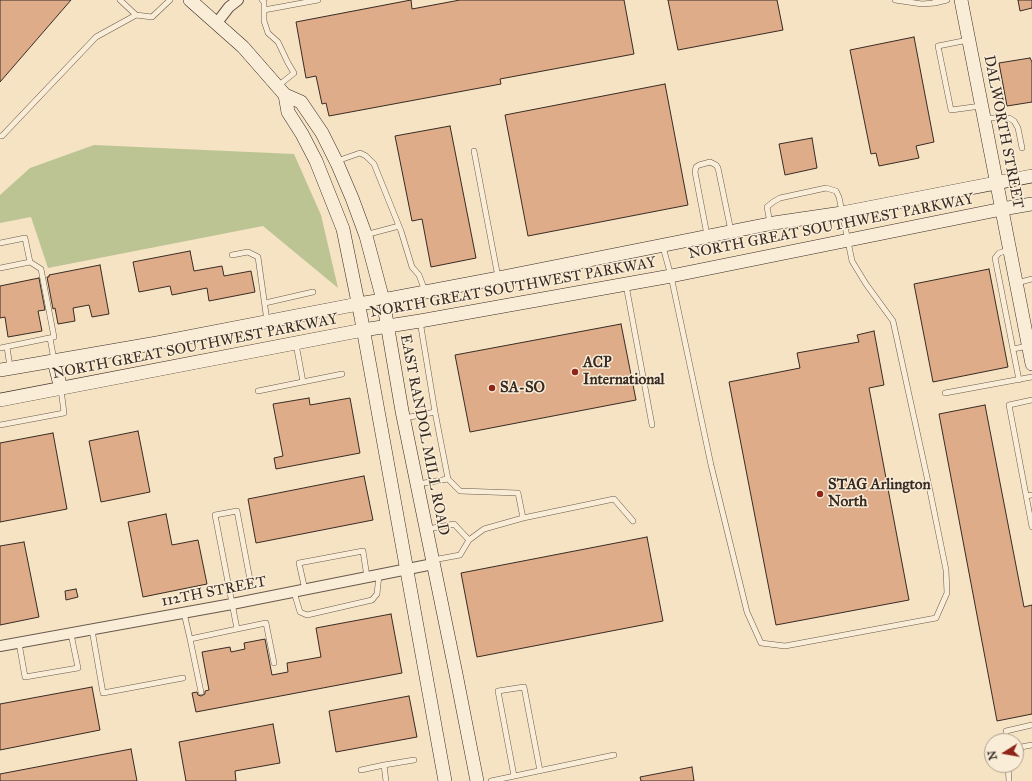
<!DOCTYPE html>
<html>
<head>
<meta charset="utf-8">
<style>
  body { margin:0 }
  #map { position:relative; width:1032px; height:781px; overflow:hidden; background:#f6e3c3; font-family:"IM FELL Great Primer",serif }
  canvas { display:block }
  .north { position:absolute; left:984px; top:733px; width:40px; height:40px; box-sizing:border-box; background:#f9edd8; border:1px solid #ac9f90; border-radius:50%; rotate:259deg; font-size:11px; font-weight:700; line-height:16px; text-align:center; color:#382b24 }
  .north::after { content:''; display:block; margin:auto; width:14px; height:18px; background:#8f2418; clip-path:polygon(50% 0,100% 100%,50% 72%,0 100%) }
</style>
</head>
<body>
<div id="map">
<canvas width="1032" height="781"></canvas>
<div class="north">N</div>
</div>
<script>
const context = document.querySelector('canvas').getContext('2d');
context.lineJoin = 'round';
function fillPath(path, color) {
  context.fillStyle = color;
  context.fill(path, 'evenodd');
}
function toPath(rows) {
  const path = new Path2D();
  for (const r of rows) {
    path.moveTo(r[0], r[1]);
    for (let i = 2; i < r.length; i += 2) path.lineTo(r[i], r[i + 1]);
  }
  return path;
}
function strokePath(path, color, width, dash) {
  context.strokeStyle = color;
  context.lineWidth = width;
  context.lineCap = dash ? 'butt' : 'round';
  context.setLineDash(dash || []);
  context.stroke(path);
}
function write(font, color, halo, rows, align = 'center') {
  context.font = font + ' "IM FELL Great Primer",serif';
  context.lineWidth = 3;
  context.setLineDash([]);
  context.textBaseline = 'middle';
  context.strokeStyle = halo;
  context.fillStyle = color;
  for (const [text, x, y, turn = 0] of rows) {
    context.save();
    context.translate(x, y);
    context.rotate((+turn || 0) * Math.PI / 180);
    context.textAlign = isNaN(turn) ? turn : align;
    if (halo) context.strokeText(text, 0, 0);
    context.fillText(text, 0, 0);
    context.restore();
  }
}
const green = toPath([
  [94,145,294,154,321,215,338,288,263,226,48,268,31,217,0,223,0,195,30,168]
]);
const building = toPath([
  [0,0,71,0,0,82,0,0],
  [411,0,412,9,460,0,624,0,634,54,500,79,501,84,329,116,326,103,322,104,316,76,306,78,296,22,411,0],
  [668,0,777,0,783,30,678,50,668,0],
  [1018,0,1032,0,1032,8,1020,11,1018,0],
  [914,37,934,142,916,146,919,158,879,166,876,153,871,154,850,50,914,37],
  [1030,58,1032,62,1032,102,1007,106,999,63,1030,58],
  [665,84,688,205,528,236,505,115,665,84],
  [450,126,476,258,431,267,422,219,412,221,395,136,450,126],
  [812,138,817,168,785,175,779,144,812,138],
  [190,251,194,271,222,266,224,276,251,271,255,292,209,301,207,288,172,295,170,286,139,292,133,262,190,251],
  [100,265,109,314,92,317,89,305,73,308,75,321,58,324,55,308,53,309,47,277,49,277,49,275,100,265],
  [989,269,1008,367,933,382,914,284,989,269],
  [39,278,45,310,38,311,42,331,8,337,5,317,0,318,0,286,39,278],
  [621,324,636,400,470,432,455,355,621,324],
  [874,331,884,385,869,388,909,600,776,625,729,382,800,368,797,353,859,342,857,335,874,331],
  [309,398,310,405,350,398,360,453,276,469,274,458,283,456,273,404,309,398],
  [985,405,1024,607,1032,605,1032,714,997,721,939,414,985,405],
  [138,431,150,492,101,502,89,441,138,431],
  [53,433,67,509,0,522,0,443,53,433],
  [364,476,373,520,256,543,248,499,364,476],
  [166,514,172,545,198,540,207,584,143,597,128,522,166,514],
  [647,537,663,621,477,657,461,573,647,537],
  [24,542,39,617,0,625,0,546,24,542],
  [76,589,78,597,66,600,65,591,76,589],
  [391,614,402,673,196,712,192,693,197,692,198,695,201,696,205,694,205,691,209,690,202,652,230,647,231,652,245,649,244,643,265,639,272,675,288,672,287,663,321,657,316,628,391,614],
  [92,687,100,730,0,750,0,704,92,687],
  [409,696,417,737,336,752,329,711,409,696],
  [273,724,280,763,235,771,236,781,186,781,179,742,273,724],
  [131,749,137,781,0,781,0,774,131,749],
  [692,767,694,781,641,781,640,777,692,767]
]);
const lane = toPath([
  [120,0,136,15,152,17,170,0],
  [262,0,264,2,264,21,268,33,278,42,288,63,294,73,278,86],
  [895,0,922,4,935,3],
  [935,0,935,3,947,0],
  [264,10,318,0],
  [968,40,938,46,951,110,981,106],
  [985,118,1009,118,1014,121,1018,128,1022,148],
  [0,136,2,136,96,37,136,15],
  [474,151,498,277],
  [337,161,360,153,366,156,374,164,401,231,412,267,419,275,425,291],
  [365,235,399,226],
  [707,235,695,172,696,167,699,165,710,162,716,165,718,168,731,231],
  [0,243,25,238,30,262],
  [663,247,671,276,711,465,747,612,761,643,785,646,936,618,947,593,946,570,930,491,893,321,866,284,852,261,839,197,836,191,826,188,780,198,773,202,767,207,770,223],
  [1009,250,999,253,995,258,1019,380],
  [232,255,248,252,258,257,267,321],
  [0,268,30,262,41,269,54,337,0,348],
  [1017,283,1032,279],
  [626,285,652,425],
  [265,303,313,292],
  [50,338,54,360],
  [296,344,303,382],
  [7,347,10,367],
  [1013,349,1028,346],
  [258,391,342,374],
  [945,393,1032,377],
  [1032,400,1009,405,1032,527],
  [435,412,448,479,460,491,518,493,523,518],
  [405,418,435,412,420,321],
  [0,425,64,413,61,389],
  [418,484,448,479],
  [1026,496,1032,495],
  [428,529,454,524,469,540],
  [433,560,460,555,469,540,484,529,523,518,614,499,633,521],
  [251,585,237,511,215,515,237,629,266,623,274,663],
  [305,590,299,563,363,551,367,577],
  [294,592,300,612,307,615,372,600,377,594,379,575],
  [184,613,190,639,237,629],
  [92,630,103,693,183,678],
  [190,639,201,692],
  [19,643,25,677,78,668,71,634],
  [1006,741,1006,731,1032,725],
  [1016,748,1032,745],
  [384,765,414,760],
  [1008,765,1009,781],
  [361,770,384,765,386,781],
  [514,776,498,691,524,687,540,771],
  [491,781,614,755]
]);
const street = toPath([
  [216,24,229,7,238,0],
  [0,646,232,604,433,564]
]);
const secondary = toPath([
  [190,0,243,47,285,95,301,102,322,133,337,163,352,198,366,236,383,300,402,411,456,674,477,781],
  [961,0,1032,364],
  [285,95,288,112,302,134,316,161,343,229,361,317,445,781],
  [54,361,61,389],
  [0,370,157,343,358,304,383,300,499,278,774,223,842,213,1032,176],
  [0,400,363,330,420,321,671,276,1002,209,1032,204]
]);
const markers = [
  [575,372,4,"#8f2418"],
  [492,388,4,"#8f2418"],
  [820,494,4,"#8f2418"]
];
const streetNames = [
  ["DALWORTH STREET",1003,132,79],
  ["NORTH GREAT SOUTHWEST PARKWAY",831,227,-11],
  ["NORTH GREAT SOUTHWEST PARKWAY",513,288,-10],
  ["NORTH GREAT SOUTHWEST PARKWAY",195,347,-11],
  ["EAST RANDOL MILL ROAD",424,435,79],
  ["112TH STREET",214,592,-11]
];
const poiNames = [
  ["ACP",583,363],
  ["International",583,380],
  ["SA-SO",500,388],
  ["STAG Arlington",828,485],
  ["North",828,502]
];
fillPath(green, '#bcc494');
fillPath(building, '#deac88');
strokePath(building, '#382b24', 1);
strokePath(lane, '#68594c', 6);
strokePath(street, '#68594c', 12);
strokePath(secondary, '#382b24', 14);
strokePath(lane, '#f9edd8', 5);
strokePath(street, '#f9edd8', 10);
strokePath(secondary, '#f9edd8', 13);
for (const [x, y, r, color] of markers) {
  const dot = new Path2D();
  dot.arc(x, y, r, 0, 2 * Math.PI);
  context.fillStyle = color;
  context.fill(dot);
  strokePath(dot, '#f9edd8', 1.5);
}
write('15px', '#382b24', '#f9edd8', streetNames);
write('bold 15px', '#382b24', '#f9edd8', poiNames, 'left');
</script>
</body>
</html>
